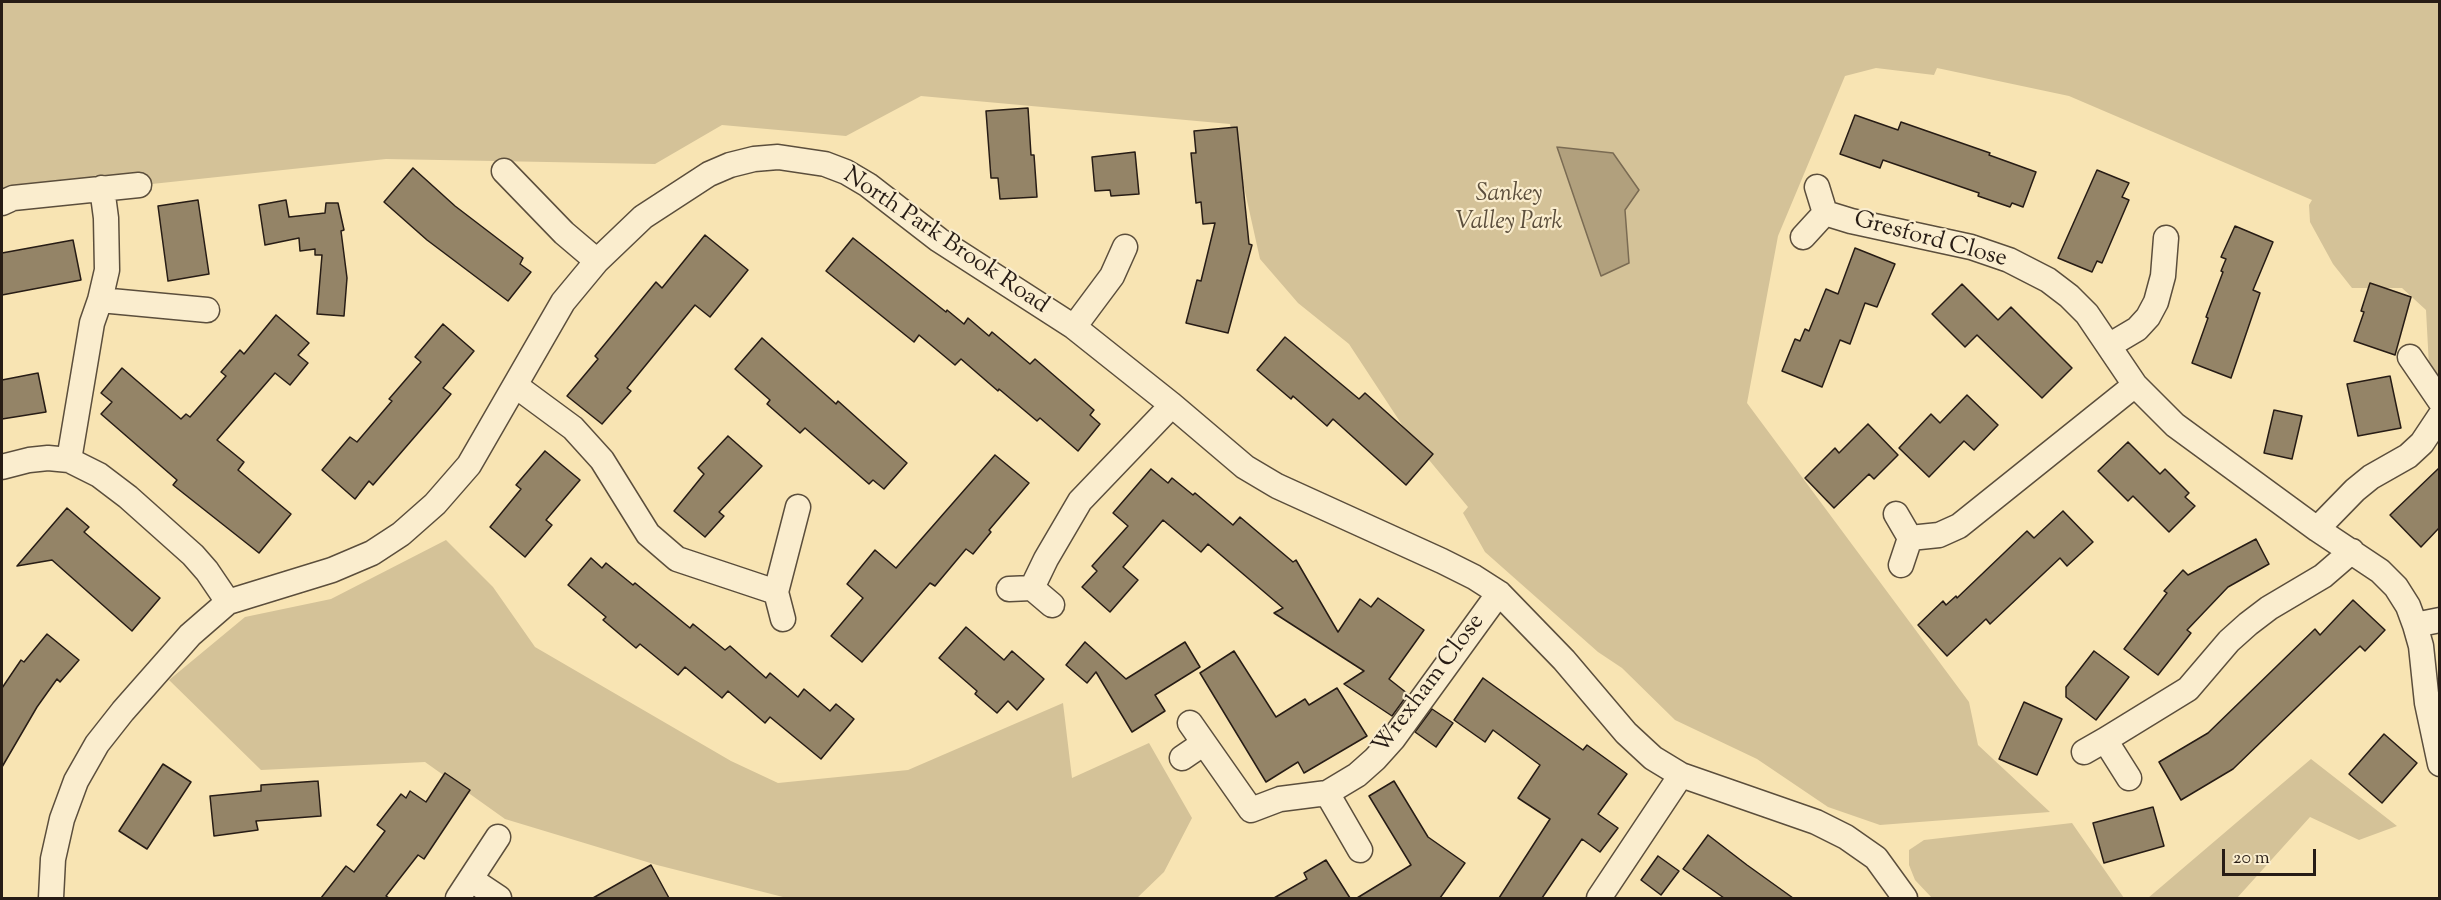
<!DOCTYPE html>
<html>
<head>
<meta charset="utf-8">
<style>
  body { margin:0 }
  #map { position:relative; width:2441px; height:900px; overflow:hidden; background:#f8e4b3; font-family:"Sorts Mill Goudy",serif }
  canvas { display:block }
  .frame { position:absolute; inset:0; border:3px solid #271c15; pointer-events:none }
  .scale { position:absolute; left:2222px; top:849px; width:94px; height:27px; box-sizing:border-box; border:3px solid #271c15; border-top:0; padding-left:8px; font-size:18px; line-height:21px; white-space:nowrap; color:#271c15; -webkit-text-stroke:4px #faedce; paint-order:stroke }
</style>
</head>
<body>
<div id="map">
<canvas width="2441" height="900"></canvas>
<div class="frame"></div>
<div class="scale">20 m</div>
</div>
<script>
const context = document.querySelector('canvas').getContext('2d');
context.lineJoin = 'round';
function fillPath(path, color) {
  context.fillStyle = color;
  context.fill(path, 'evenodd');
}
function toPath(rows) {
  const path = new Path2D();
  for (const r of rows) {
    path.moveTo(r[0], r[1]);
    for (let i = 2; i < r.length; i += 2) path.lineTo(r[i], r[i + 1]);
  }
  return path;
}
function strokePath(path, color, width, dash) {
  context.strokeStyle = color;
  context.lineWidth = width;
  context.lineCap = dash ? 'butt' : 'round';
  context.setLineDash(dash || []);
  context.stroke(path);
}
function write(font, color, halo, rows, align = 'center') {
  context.font = font + ' "Sorts Mill Goudy",serif';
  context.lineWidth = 4.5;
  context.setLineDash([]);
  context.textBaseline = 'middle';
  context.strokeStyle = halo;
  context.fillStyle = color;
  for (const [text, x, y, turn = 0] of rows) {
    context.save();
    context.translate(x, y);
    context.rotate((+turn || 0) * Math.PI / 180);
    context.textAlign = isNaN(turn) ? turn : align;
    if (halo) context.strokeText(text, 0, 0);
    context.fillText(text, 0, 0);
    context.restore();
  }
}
const green = toPath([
  [2,2,2439,2,2439,376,2429,366,2426,310,2402,288,2352,288,2333,264,2310,222,2309,205,2312,200,2069,96,1937,68,1934,75,1876,68,1845,76,1778,236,1747,403,1969,702,1978,745,2050,812,1880,825,1828,807,1757,759,1675,720,1622,668,1598,652,1485,552,1463,513,1468,507,1410,437,1349,344,1298,303,1260,259,1230,124,921,96,846,136,722,125,655,164,386,159,2,200],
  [446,540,493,587,535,647,731,761,778,783,908,770,1063,703,1072,778,1149,743,1192,818,1164,872,1137,898,787,898,657,865,505,819,425,762,261,770,169,680,245,617,331,599],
  [2311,759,2397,826,2359,840,2310,817,2237,898,2148,898],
  [2072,823,2124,898,1932,898,1915,880,1909,865,1909,850,1924,840]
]);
const water = toPath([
  [1557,147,1613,153,1639,190,1625,210,1629,263,1601,276,1557,147]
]);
const building = toPath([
  [1028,108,1031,155,1034,155,1037,197,1000,199,998,178,991,178,986,111,1028,108],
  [1855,115,1898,130,1901,122,1990,153,1989,155,2036,172,2023,207,2012,203,2010,207,1978,196,1979,193,1883,160,1880,168,1840,154,1855,115],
  [1237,127,1249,244,1252,245,1228,333,1186,323,1197,280,1201,281,1215,223,1203,224,1201,202,1196,203,1191,153,1196,153,1194,131,1237,127],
  [1135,152,1139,194,1111,196,1110,190,1095,191,1092,157,1135,152],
  [413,168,455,206,523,258,520,264,531,272,508,301,427,240,384,202,413,168],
  [2097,170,2129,183,2122,197,2129,200,2102,263,2097,261,2092,272,2058,258,2097,170],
  [198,200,209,274,168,281,158,206,198,200],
  [286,200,289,217,325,213,326,203,338,203,344,230,341,231,347,278,344,316,317,314,322,255,315,255,315,249,300,251,299,238,265,245,259,205,286,200],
  [2235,226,2273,242,2253,290,2260,293,2231,378,2192,363,2208,318,2206,317,2223,272,2221,271,2226,259,2221,257,2235,226],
  [705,235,748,270,710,317,695,305,627,388,631,391,602,424,567,396,598,359,595,356,656,282,662,288,705,235],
  [853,238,946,312,947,310,964,324,968,318,989,336,992,332,1030,364,1035,359,1094,410,1090,415,1100,424,1078,451,1040,418,1037,421,999,389,998,391,961,359,955,365,919,335,914,342,826,271,853,238],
  [73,240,81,280,2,295,2,253,73,240],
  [1855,248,1895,264,1877,307,1865,303,1850,344,1840,340,1822,387,1782,371,1795,339,1800,341,1805,329,1809,331,1826,289,1838,294,1855,248],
  [2370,283,2411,297,2395,355,2354,341,2364,312,2361,311,2370,283],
  [1962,284,1998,320,2011,307,2072,368,2042,398,1977,335,1965,347,1932,314,1962,284],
  [276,315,309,343,298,355,308,363,290,385,275,373,217,440,244,462,238,470,291,514,259,553,173,485,177,480,101,414,112,402,101,393,122,368,181,419,186,414,190,417,226,376,221,372,240,350,244,354,276,315],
  [443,324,474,351,443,388,451,394,437,411,373,485,369,481,355,499,322,470,350,437,357,442,392,401,389,399,421,362,415,357,443,324],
  [1285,337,1359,399,1365,393,1433,454,1406,485,1333,419,1327,426,1293,396,1291,399,1257,370,1285,337],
  [762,338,836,404,838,401,907,463,884,489,873,480,869,484,805,428,800,433,767,404,770,400,735,369,762,338],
  [38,373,46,412,2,419,2,380,38,373],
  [2390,376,2401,428,2358,436,2347,384,2390,376],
  [1967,395,1998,425,1974,450,1964,441,1929,477,1899,448,1931,414,1940,423,1967,395],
  [2274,410,2302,416,2292,459,2264,453,2274,410],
  [1868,424,1898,455,1874,479,1869,474,1834,508,1805,478,1835,448,1839,453,1868,424],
  [728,436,762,466,719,512,724,516,705,537,674,511,704,474,698,468,728,436],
  [2128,442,2160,474,2165,469,2189,493,2185,497,2195,506,2169,532,2133,496,2128,501,2098,471,2128,442],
  [545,451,580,480,546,520,552,525,525,557,490,527,521,489,516,485,545,451],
  [995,455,1029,483,989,530,991,532,973,554,966,549,935,586,930,583,862,662,831,636,863,598,847,584,875,550,896,568,995,455],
  [2439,468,2439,528,2421,547,2390,515,2439,468],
  [1151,469,1168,483,1172,478,1193,495,1195,493,1233,525,1240,517,1293,562,1296,560,1338,632,1360,599,1371,607,1378,598,1424,630,1389,679,1408,694,1392,716,1344,684,1364,671,1274,613,1283,608,1208,544,1201,552,1163,520,1123,567,1138,580,1110,612,1082,587,1097,571,1092,566,1128,526,1113,513,1151,469],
  [67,508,89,527,84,532,160,598,132,631,52,560,17,566,67,508],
  [2063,511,2093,542,2067,566,2060,558,1990,624,1986,619,1947,656,1918,625,1943,601,1946,605,1956,596,1957,598,2027,531,2034,538,2063,511],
  [2256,539,2269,564,2228,587,2187,630,2191,633,2158,675,2124,649,2167,593,2164,591,2183,570,2188,575,2256,539],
  [591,558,602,568,606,563,633,585,635,583,690,628,693,624,725,650,730,646,766,678,770,673,798,697,804,689,830,711,836,704,854,719,821,759,770,717,765,723,728,691,722,698,685,667,678,675,640,644,636,648,603,620,606,617,568,585,591,558],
  [2353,600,2385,630,2365,651,2360,646,2233,769,2181,800,2159,762,2208,733,2315,629,2320,635,2353,600],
  [966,627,1004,660,1012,651,1044,679,1017,710,1008,701,997,713,975,694,977,691,939,658,966,627],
  [47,634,79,660,60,682,57,679,37,707,2,767,2,688,21,660,24,662,47,634],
  [1085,642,1126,679,1185,642,1200,667,1155,695,1165,711,1132,732,1096,672,1087,683,1066,665,1085,642],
  [1234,651,1276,717,1305,699,1309,705,1337,688,1367,736,1304,773,1298,762,1266,782,1200,673,1234,651],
  [2094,651,2129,677,2096,720,2066,697,2066,687,2094,651],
  [1483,678,1583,750,1587,745,1627,774,1598,814,1618,828,1600,852,1582,839,1542,898,1499,898,1550,819,1518,798,1540,765,1493,730,1485,742,1454,720,1483,678],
  [2024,702,2062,719,2037,775,1999,759,2024,702],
  [1432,709,1453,723,1436,747,1415,732,1432,709],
  [2384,734,2417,763,2382,803,2349,774,2384,734],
  [163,764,191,782,147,849,119,831,163,764],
  [445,773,470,790,424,859,418,855,386,896,389,898,321,898,346,866,354,872,385,831,377,825,401,794,406,798,410,791,426,802,445,773],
  [318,781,321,816,256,821,258,830,214,836,210,796,261,791,261,785,318,781],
  [1394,781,1428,837,1465,863,1440,898,1357,898,1411,865,1369,796,1394,781],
  [2153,807,2164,846,2104,863,2093,823,2153,807],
  [1708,835,1747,865,1793,898,1724,898,1683,869,1708,835],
  [1658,856,1679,871,1661,895,1641,880,1658,856],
  [1326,860,1350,898,1274,898,1307,879,1304,873,1326,860],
  [651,865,669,898,593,898,651,865]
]);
const street = toPath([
  [504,171,564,233,597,261],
  [2,203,13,198,139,185],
  [1825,213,1851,221,1971,247,2009,260,2048,280,2069,296,2087,314,2135,385,2175,425,2317,529,2380,571,2396,587,2408,606,2415,625],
  [1803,237,1825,213,1817,187],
  [100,300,107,270,106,218,102,188],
  [1074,327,1112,276,1125,247],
  [2110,345,2137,329,2148,317,2156,302,2163,276,2166,238],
  [2410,357,2440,401],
  [516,386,573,428,602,460,648,534,677,559,776,592],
  [69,460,92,323,100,300,207,310],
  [2,467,29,460,48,458,69,460,99,475,128,497,193,555,207,571,228,602],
  [1896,514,1910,538,1901,565],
  [2317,529,2355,490,2371,477,2408,456,2422,443,2440,416],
  [1910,538,1939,535,1959,526,2135,385],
  [1032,588,1046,559,1080,501,1172,405],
  [1009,589,1032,588,1052,605],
  [783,619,776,592,798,507],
  [2440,620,2415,625,2421,646,2427,703,2440,764],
  [2105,740,2188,689,2229,641,2248,624,2269,608,2323,576,2352,551],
  [1204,743,1251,810,1280,799,1327,793,1357,775,1375,759,1393,739,1499,593],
  [2084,752,2105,740,2129,778],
  [1182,758,1204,743,1190,723],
  [1327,793,1360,850],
  [472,880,499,898],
  [51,898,53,859,62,819,76,781,97,744,123,711,190,635,228,602,332,570,372,553,401,534,435,504,469,465,563,302,597,261,643,217,709,174,730,165,754,159,778,157,825,164,846,172,868,185,939,240,1074,327,1172,405,1245,467,1277,486,1442,561,1474,577,1499,593,1564,660,1626,733,1653,758,1681,775,1816,822,1846,837,1876,858,1905,898],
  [458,898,498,837],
  [1599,898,1681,775]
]);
const parkNames = [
  ["Sankey",1509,196],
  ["Valley Park",1509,224]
];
const streetNames = [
  ["Gresford Close",1930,241,15],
  ["North Park Brook Road",945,242,34],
  ["Wrexham Close",1430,685,-53]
];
fillPath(green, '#d4c298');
fillPath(water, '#b1a07d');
strokePath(water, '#7a6b53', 1.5);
fillPath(building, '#948467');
strokePath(building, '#271c15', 1.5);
strokePath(street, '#5b4e3c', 27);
strokePath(street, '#faedce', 24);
write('italic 24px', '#5b4e3c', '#faedce', parkNames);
write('24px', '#271c15', '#faedce', streetNames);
</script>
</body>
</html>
